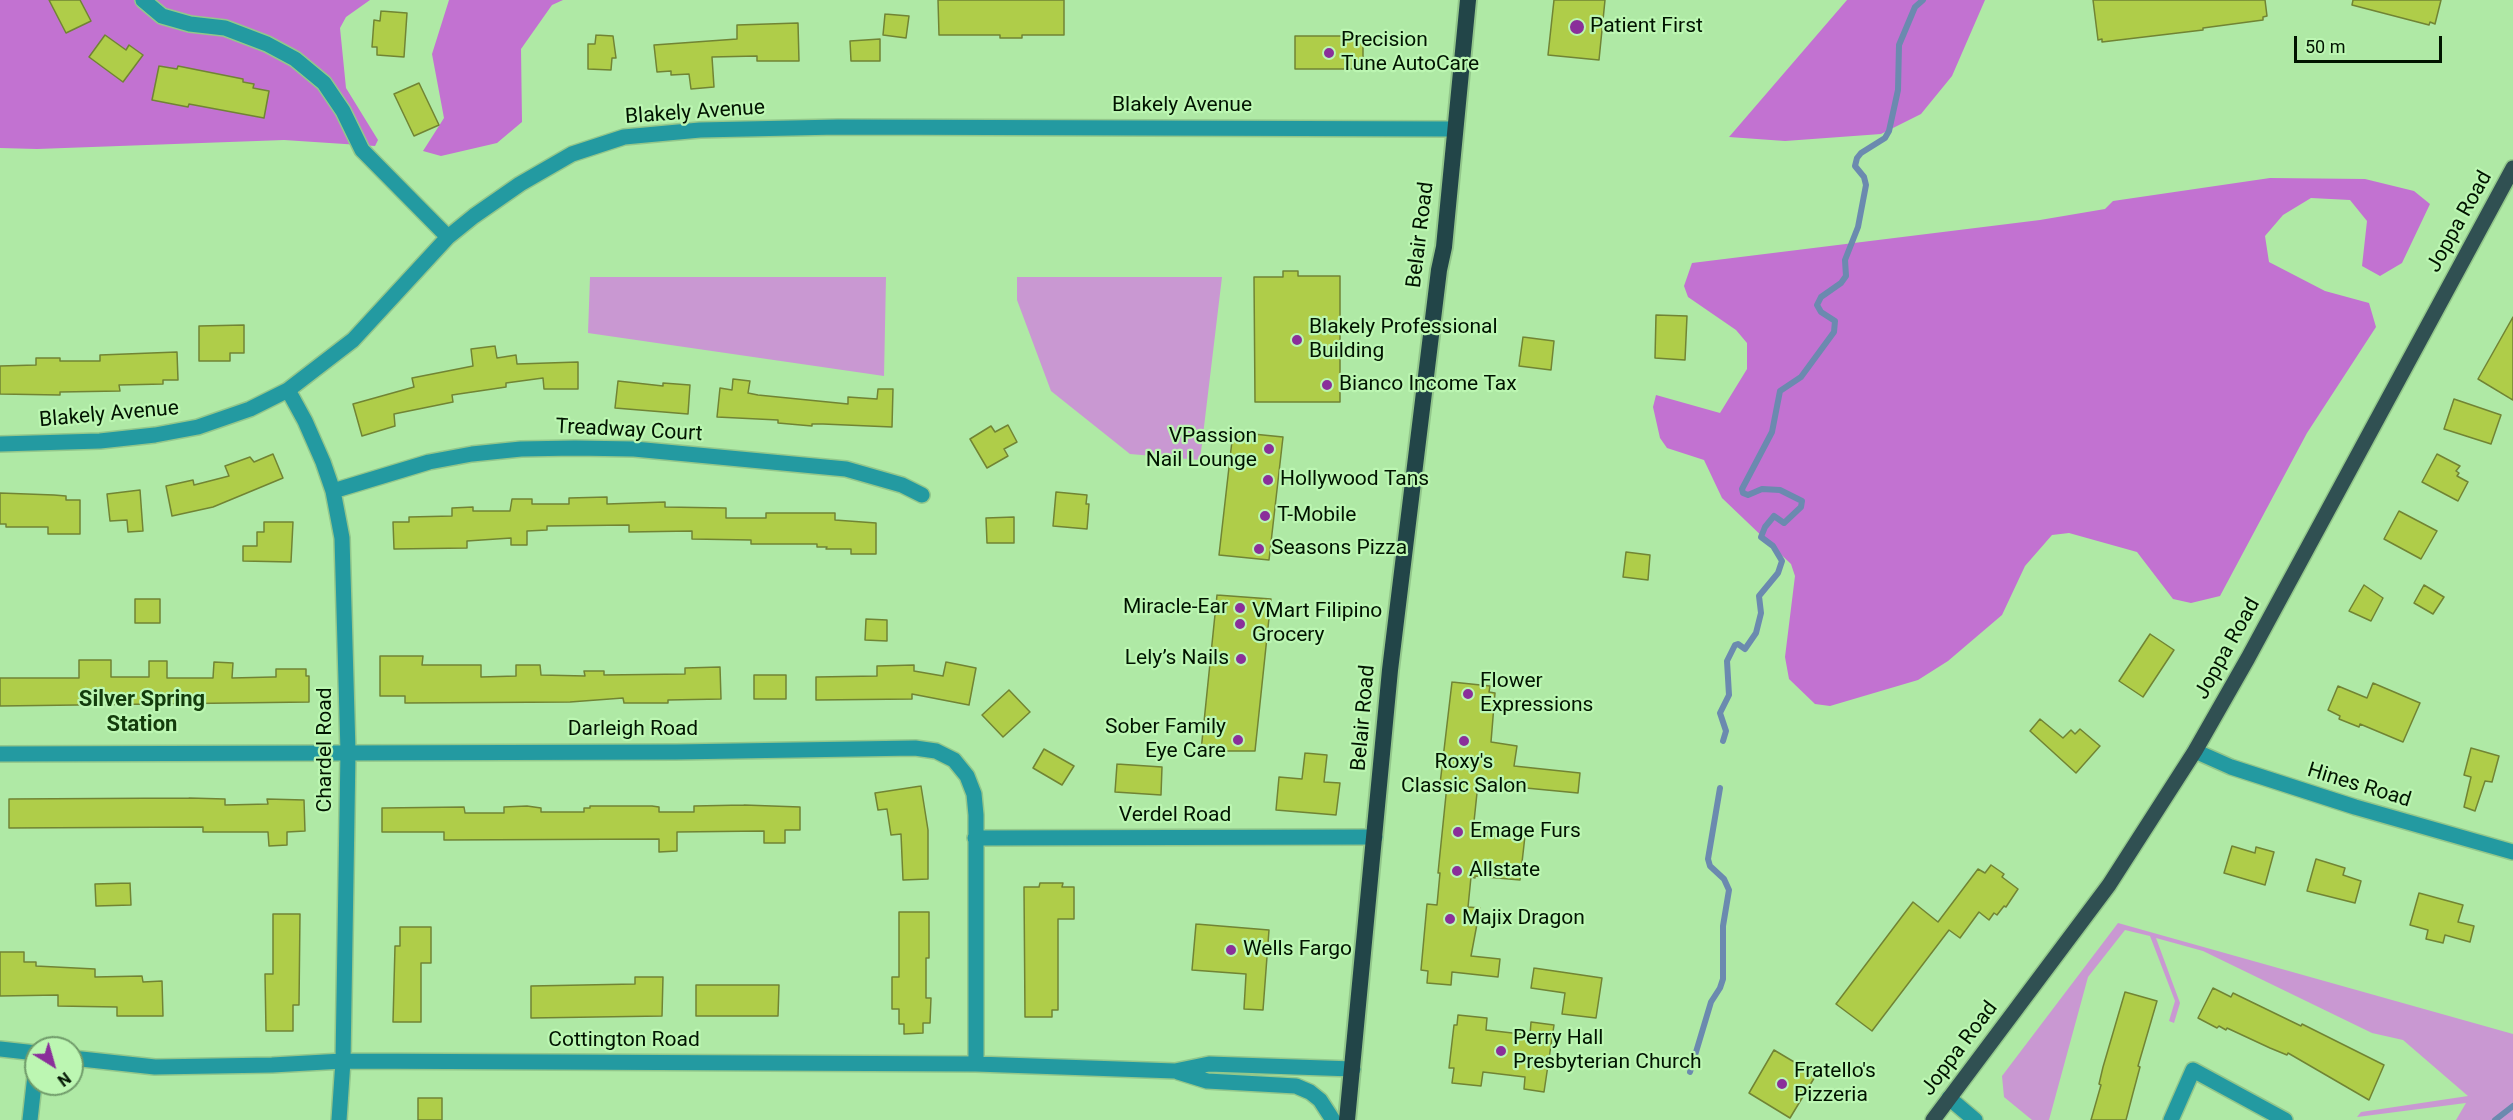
<!DOCTYPE html>
<html>
<head>
<meta charset="utf-8">
<style>
  body { margin:0 }
  #map { position:relative; width:2513px; height:1120px; overflow:hidden; background:#afe9a5; font-family:Roboto,sans-serif }
  canvas { display:block }
  .north { position:absolute; left:24px; top:1036px; width:60px; height:60px; box-sizing:border-box; background:#bcf6b2; border:2px solid #719c6b; border-radius:50%; rotate:143deg; font-size:16px; font-weight:700; line-height:24px; text-align:center; color:#011400 }
  .north::after { content:''; display:block; margin:auto; width:21px; height:27px; background:#8a2f9a; clip-path:polygon(50% 0,100% 100%,50% 72%,0 100%) }
  .scale { position:absolute; left:2294px; top:36px; width:148px; height:27px; box-sizing:border-box; border:3px solid #011400; border-top:0; padding-left:8px; font-size:18px; line-height:21px; white-space:nowrap; color:#011400; -webkit-text-stroke:4px #bcf6b2; paint-order:stroke }
</style>
</head>
<body>
<div id="map">
<canvas width="2513" height="1120"></canvas>
<div class="north">N</div>
<div class="scale">50 m</div>
</div>
<script>
const context = document.querySelector('canvas').getContext('2d');
context.lineJoin = 'round';
function fillPath(path, color) {
  context.fillStyle = color;
  context.fill(path, 'evenodd');
}
function toPath(rows) {
  const path = new Path2D();
  for (const r of rows) {
    path.moveTo(r[0], r[1]);
    for (let i = 2; i < r.length; i += 2) path.lineTo(r[i], r[i + 1]);
  }
  return path;
}
function strokePath(path, color, width, dash) {
  context.strokeStyle = color;
  context.lineWidth = width;
  context.lineCap = dash ? 'butt' : 'round';
  context.setLineDash(dash || []);
  context.stroke(path);
}
function write(font, color, halo, rows, align = 'center') {
  context.font = font + ' Roboto,sans-serif';
  context.lineWidth = 4.5;
  context.setLineDash([]);
  context.textBaseline = 'middle';
  context.strokeStyle = halo;
  context.fillStyle = color;
  for (const [text, x, y, turn = 0] of rows) {
    context.save();
    context.translate(x, y);
    context.rotate((+turn || 0) * Math.PI / 180);
    context.textAlign = isNaN(turn) ? turn : align;
    if (halo) context.strokeText(text, 0, 0);
    context.fillText(text, 0, 0);
    context.restore();
  }
}
const green = toPath([
  [590,277,886,277,884,376,588,333],
  [1017,277,1222,277,1200,460,1130,454,1051,391,1017,300],
  [2118,923,2513,1034,2513,1120,2456,1120,2466,1103,2357,1117,2361,1112,2468,1096,2403,1040,2372,1033,2203,951,2156,938,2180,1003,2174,1023,2169,1021,2175,1001,2150,936,2125,930,2088,977,2049,1120,2032,1120,2004,1097,2002,1076]
]);
const forest = toPath([
  [0,0,370,0,346,17,340,28,346,88,378,140,375,146,284,140,37,149,0,148],
  [449,0,563,0,552,5,521,49,522,122,497,143,441,156,423,151,444,118,432,54],
  [1847,0,1985,0,1952,76,1921,114,1881,134,1785,141,1729,137],
  [2270,178,2365,179,2414,191,2430,204,2402,263,2380,276,2362,266,2367,221,2350,200,2311,198,2283,215,2265,236,2269,262,2325,291,2369,303,2376,327,2307,433,2220,596,2191,603,2173,599,2137,552,2069,533,2052,535,2025,566,2002,615,1948,661,1918,680,1830,706,1815,704,1789,679,1785,657,1795,576,1791,564,1722,498,1704,460,1667,448,1660,438,1653,407,1656,395,1720,413,1747,369,1747,343,1736,330,1688,297,1684,286,1692,263,2040,220,2105,209,2113,201]
]);
const stream = toPath([
  [1723,741,1726,731,1720,713,1729,695,1727,661,1735,645,1738,644,1745,649,1756,633,1761,613,1759,596,1778,573,1782,561,1773,546,1761,537,1765,527,1774,516,1784,523,1801,507,1802,501,1780,490,1762,489,1748,495,1743,493,1742,489,1772,432,1780,391,1801,377,1834,332,1835,321,1821,312,1817,305,1821,297,1841,283,1846,276,1845,260,1858,227,1866,185,1864,177,1855,166,1857,158,1861,153,1885,138,1889,131,1898,90,1899,45,1915,7,1923,0],
  [1690,1072,1711,1002,1720,988,1723,979,1723,926,1729,890,1724,879,1710,866,1708,859,1720,788],
  [2495,1120,2513,1106]
]);
const building = toPath([
  [49,0,80,0,91,21,66,33,49,0],
  [938,0,1064,0,1064,35,1022,35,1022,38,1000,38,1000,35,939,35,938,0],
  [1554,0,1605,0,1599,60,1548,55,1554,0],
  [2093,0,2265,0,2267,16,2263,17,2263,20,2203,28,2203,30,2102,42,2102,39,2098,40,2093,0],
  [2353,0,2441,0,2435,24,2430,22,2429,25,2352,5,2353,0],
  [381,11,407,13,404,57,377,55,377,47,372,47,374,20,380,21,381,11],
  [885,14,909,16,906,38,883,35,885,14],
  [798,23,799,61,757,61,757,56,712,57,714,87,691,89,689,74,671,75,671,71,657,72,654,45,737,39,737,25,798,23],
  [105,35,126,50,129,45,143,55,123,82,89,57,105,35],
  [596,35,613,36,616,58,612,58,611,70,588,69,588,44,595,44,596,35],
  [1295,36,1363,36,1363,69,1295,69,1295,36],
  [880,39,880,61,851,61,850,41,880,39],
  [159,66,177,69,178,66,243,79,243,82,254,84,253,88,269,91,264,118,189,104,188,107,152,100,159,66],
  [419,83,439,125,414,136,394,94,419,83],
  [1283,271,1298,271,1298,276,1340,276,1340,402,1255,402,1254,277,1283,277,1283,271],
  [1656,315,1687,316,1685,360,1655,358,1656,315],
  [2513,317,2513,400,2478,379,2513,317],
  [244,325,244,353,230,353,230,361,199,361,199,326,244,325],
  [1523,337,1554,341,1551,370,1519,366,1523,337],
  [495,346,497,358,516,355,517,364,578,362,578,389,544,389,543,378,506,383,506,387,452,395,453,402,394,414,395,426,362,436,353,404,414,387,412,378,473,366,471,349,495,346],
  [177,352,178,380,163,380,163,384,119,385,120,391,60,392,60,395,0,394,0,366,36,365,36,358,60,358,60,361,100,361,100,355,177,352],
  [733,379,750,381,748,393,758,395,848,404,848,397,877,399,878,389,893,389,892,427,823,424,812,424,812,426,778,423,778,420,717,417,720,388,732,390,733,379],
  [618,381,663,386,663,383,690,385,688,414,615,408,618,381],
  [2454,399,2501,415,2491,444,2444,429,2454,399],
  [1008,425,1017,442,1004,449,1008,456,987,468,970,439,991,426,995,432,1008,425],
  [1233,432,1283,437,1269,560,1219,555,1233,432],
  [273,454,283,478,213,507,172,516,166,486,193,480,194,485,229,476,225,466,250,457,254,462,273,454],
  [2437,454,2460,466,2456,471,2459,473,2457,476,2468,482,2458,501,2422,482,2437,454],
  [140,490,143,531,128,532,127,520,110,521,107,494,140,490],
  [1056,492,1087,495,1086,504,1089,504,1087,529,1053,526,1056,492],
  [0,493,54,495,66,496,66,500,80,500,80,534,48,534,48,527,6,527,6,524,0,524,0,493],
  [607,497,607,504,665,502,665,507,726,508,726,518,766,518,766,513,835,513,835,520,876,523,876,554,851,554,851,549,826,549,827,547,817,547,817,544,751,544,751,540,692,539,692,531,629,532,629,525,547,526,547,530,527,531,527,545,511,545,511,538,467,541,467,548,394,549,393,522,409,522,409,517,452,516,452,508,473,507,473,511,510,511,512,499,532,499,532,504,569,504,569,498,607,497],
  [2399,511,2437,531,2421,559,2384,539,2399,511],
  [1014,517,1014,543,987,543,986,518,1014,517],
  [264,522,293,522,291,562,243,561,243,546,257,546,257,532,264,532,264,522],
  [1626,552,1650,555,1648,580,1623,577,1626,552],
  [2364,585,2383,598,2371,621,2349,611,2364,585],
  [2424,585,2444,597,2433,614,2414,603,2424,585],
  [1217,595,1271,599,1255,751,1201,751,1217,595],
  [135,599,160,599,160,623,135,623,135,599],
  [866,619,887,620,887,641,865,640,866,619],
  [2150,634,2174,650,2143,697,2119,681,2150,634],
  [380,656,423,656,422,665,481,665,481,677,516,676,516,665,540,665,541,675,585,676,584,671,604,671,604,675,685,674,685,668,720,667,721,699,668,700,668,703,624,703,623,698,570,702,405,703,405,696,380,696,380,656],
  [79,660,111,660,111,677,149,677,149,661,167,661,167,678,213,678,214,662,233,663,232,678,273,677,276,677,276,669,306,669,306,676,309,676,309,702,0,706,0,678,79,678,79,660],
  [946,662,976,668,969,705,912,694,912,699,816,700,816,677,877,676,877,666,914,665,914,671,943,676,946,662],
  [754,675,786,675,786,699,754,699,754,675],
  [1452,682,1490,686,1489,692,1495,693,1491,742,1517,746,1514,766,1580,773,1578,793,1484,784,1483,793,1477,793,1473,831,1525,836,1520,880,1475,876,1475,878,1471,877,1468,907,1480,908,1471,956,1500,959,1498,977,1452,972,1451,985,1427,983,1428,971,1421,970,1427,904,1437,905,1440,873,1438,873,1447,785,1440,784,1452,682],
  [2373,683,2420,703,2403,742,2360,724,2359,727,2339,719,2340,716,2328,710,2338,686,2367,698,2373,683],
  [1009,690,1030,712,1003,737,982,715,1009,690],
  [2040,719,2063,738,2071,730,2075,734,2080,729,2100,746,2076,773,2030,731,2040,719],
  [2471,748,2499,756,2492,782,2485,781,2475,811,2464,807,2471,777,2464,775,2471,748],
  [1044,749,1074,766,1062,785,1033,768,1044,749],
  [1305,753,1327,755,1324,782,1340,783,1336,815,1276,810,1279,777,1302,779,1305,753],
  [1117,764,1162,767,1161,795,1115,792,1117,764],
  [921,786,928,830,928,879,903,880,901,834,891,835,887,809,878,810,875,793,921,786],
  [189,798,225,799,225,805,268,804,267,799,304,800,305,831,287,832,287,845,269,846,268,832,203,832,203,827,9,828,9,799,189,798],
  [744,805,800,807,800,830,785,830,785,843,764,843,764,831,677,832,677,851,659,852,659,839,444,840,444,832,382,832,382,808,464,807,465,813,504,813,504,807,527,806,541,808,541,812,584,812,584,808,590,808,590,806,652,806,659,807,659,812,694,812,694,806,744,805],
  [2232,846,2255,853,2256,847,2274,852,2265,885,2224,873,2232,846],
  [2316,859,2345,868,2343,875,2361,881,2355,903,2307,891,2316,859],
  [1991,865,2004,874,2002,877,2018,889,2006,907,2004,906,1997,915,1994,913,1989,920,1979,912,1960,938,1949,930,1872,1031,1836,1004,1913,902,1938,922,1978,869,1985,873,1991,865],
  [130,883,131,905,96,906,95,884,130,883],
  [1040,883,1063,883,1062,887,1074,887,1074,919,1058,919,1058,1010,1052,1010,1052,1017,1025,1017,1024,887,1039,887,1040,883],
  [2419,893,2463,905,2458,922,2474,926,2470,942,2445,935,2443,943,2426,939,2428,930,2410,925,2419,893],
  [899,912,929,912,929,958,926,958,926,998,931,998,930,1023,923,1023,923,1033,904,1034,904,1024,899,1024,899,1009,892,1009,892,977,899,977,899,912],
  [273,914,300,914,299,1005,293,1005,293,1031,266,1031,265,974,273,974,273,914],
  [1196,924,1269,930,1263,1010,1244,1009,1246,974,1192,970,1196,924],
  [400,927,431,927,431,963,421,963,421,1022,393,1022,395,946,400,946,400,927],
  [0,952,24,952,24,962,36,962,36,966,95,969,95,977,142,976,143,982,162,981,163,1016,117,1016,117,1007,58,1006,58,995,0,996,0,952],
  [1534,968,1602,978,1596,1018,1562,1014,1565,993,1531,988,1534,968],
  [635,977,663,977,662,1016,531,1018,531,986,635,984,635,977],
  [696,985,779,985,778,1016,696,1016,696,985],
  [2213,988,2231,997,2233,993,2301,1026,2302,1024,2384,1065,2369,1100,2288,1053,2287,1055,2270,1048,2227,1028,2226,1030,2219,1026,2217,1028,2198,1018,2213,988],
  [2125,992,2157,1001,2138,1066,2140,1067,2133,1093,2126,1120,2091,1120,2101,1085,2099,1084,2103,1067,2125,992],
  [1458,1015,1487,1018,1486,1030,1530,1035,1531,1022,1554,1025,1544,1092,1524,1089,1525,1077,1483,1072,1481,1086,1452,1083,1454,1068,1449,1068,1454,1025,1457,1025,1458,1015],
  [1774,1050,1816,1075,1790,1118,1749,1093,1774,1050],
  [418,1098,442,1098,442,1120,418,1120,418,1098]
]);
const minor = toPath([
  [143,0,162,16,190,24,225,28,267,44,295,59,324,83,343,111,362,150,448,237],
  [288,390,305,421,323,462,333,491,342,538,348,752,343,1061,339,1120],
  [0,444,100,441,155,435,198,427,250,409,288,390,353,340,448,237,474,216,520,184,572,154,624,137,700,130,838,127,1455,129],
  [333,491,429,462,472,454,521,449,575,448,634,449,846,469,902,485,922,495],
  [2195,751,2231,767,2355,807,2513,852],
  [0,754,676,752,915,748,936,751,954,760,967,776,974,794,976,815,976,1064],
  [975,838,1375,837],
  [0,1049,36,1053],
  [72,1058,155,1067,272,1065,343,1061,976,1064,1175,1071,1209,1064,1353,1069],
  [1178,1072,1207,1081,1296,1086,1310,1092,1320,1100,1333,1120],
  [30,1120,36,1066],
  [2171,1120,2193,1070,2285,1120]
]);
const tertiary = toPath([
  [1949,1098,1975,1120]
]);
const primary = toPath([
  [1933,1120,2109,885,2195,751,2248,658,2513,168]
]);
const trunk = toPath([
  [1347,1120,1390,670,1439,270,1444,247,1468,0]
]);
const markers = [
  [1577,27,8,"#8a2f9a"],
  [1329,53,6,"#8a2f9a"],
  [1297,340,6,"#8a2f9a"],
  [1327,385,6,"#8a2f9a"],
  [1269,449,6,"#8a2f9a"],
  [1268,480,6,"#8a2f9a"],
  [1265,516,6,"#8a2f9a"],
  [1259,549,6,"#8a2f9a"],
  [1240,608,6,"#8a2f9a"],
  [1240,624,6,"#8a2f9a"],
  [1241,659,6,"#8a2f9a"],
  [1468,694,6,"#8a2f9a"],
  [1238,740,6,"#8a2f9a"],
  [1464,741,6,"#8a2f9a"],
  [1458,832,6,"#8a2f9a"],
  [1457,871,6,"#8a2f9a"],
  [1450,919,6,"#8a2f9a"],
  [1231,950,6,"#8a2f9a"],
  [1501,1051,6,"#8a2f9a"],
  [1782,1084,6,"#8a2f9a"]
];
const poiNames = [
  ["Patient First",1590,27],
  ["Precision",1341,41],
  ["Tune AutoCare",1341,65],
  ["Blakely Professional",1309,328],
  ["Building",1309,352],
  ["Bianco Income Tax",1339,385],
  ["VPassion",1257,437,"right"],
  ["Nail Lounge",1257,461,"right"],
  ["Hollywood Tans",1280,480],
  ["T-Mobile",1277,516],
  ["Seasons Pizza",1271,549],
  ["Miracle-Ear",1228,608,"right"],
  ["VMart Filipino",1252,612],
  ["Grocery",1252,636],
  ["Lely’s Nails",1229,659,"right"],
  ["Flower",1480,682],
  ["Expressions",1480,706],
  ["Sober Family",1226,728,"right"],
  ["Eye Care",1226,752,"right"],
  ["Roxy's",1464,763,"center"],
  ["Classic Salon",1464,787,"center"],
  ["Emage Furs",1470,832],
  ["Allstate",1469,871],
  ["Majix Dragon",1462,919],
  ["Wells Fargo",1243,950],
  ["Perry Hall",1513,1039],
  ["Presbyterian Church",1513,1063],
  ["Fratello's",1794,1072],
  ["Pizzeria",1794,1096]
];
const streetNames = [
  ["Blakely Avenue",1182,106],
  ["Blakely Avenue",695,113,-4],
  ["Joppa Road",2460,222,-61],
  ["Belair Road",1421,235,-83],
  ["Blakely Avenue",109,415,-5],
  ["Treadway Court",629,431,3],
  ["Joppa Road",2228,649,-61],
  ["Belair Road",1364,718,-85],
  ["Darleigh Road",633,730],
  ["Chardel Road",326,750,-90],
  ["Hines Road",2359,786,17],
  ["Verdel Road",1175,816],
  ["Cottington Road",624,1041],
  ["Joppa Road",1960,1049,-53]
];
const neighbourhoodNames = [
  ["Silver Spring",142,700],
  ["Station",142,725]
];
fillPath(green, '#c998d2');
fillPath(forest, '#c272d1');
strokePath(stream, '#6b8aaf', 6);
fillPath(building, '#afcd49');
strokePath(building, '#718434', 1.5);
strokePath(minor, '#93c78b', 18);
strokePath(tertiary, '#93c78b', 18);
strokePath(primary, '#93c78b', 18);
strokePath(trunk, '#93c78b', 20);
strokePath(minor, '#239aa1', 15);
strokePath(tertiary, '#239aa1', 15);
strokePath(primary, '#305052', 15);
strokePath(trunk, '#224548', 16);
for (const [x, y, r, color] of markers) {
  const dot = new Path2D();
  dot.arc(x, y, r, 0, 2 * Math.PI);
  context.fillStyle = color;
  context.fill(dot);
  strokePath(dot, '#bcf6b2', 2);
}
write('21px', '#011400', '#bcf6b2', poiNames, 'left');
write('21px', '#011400', '#bcf6b2', streetNames);
write('bold 22px', '#133b0c', '#bcf6b2', neighbourhoodNames);
</script>
</body>
</html>
